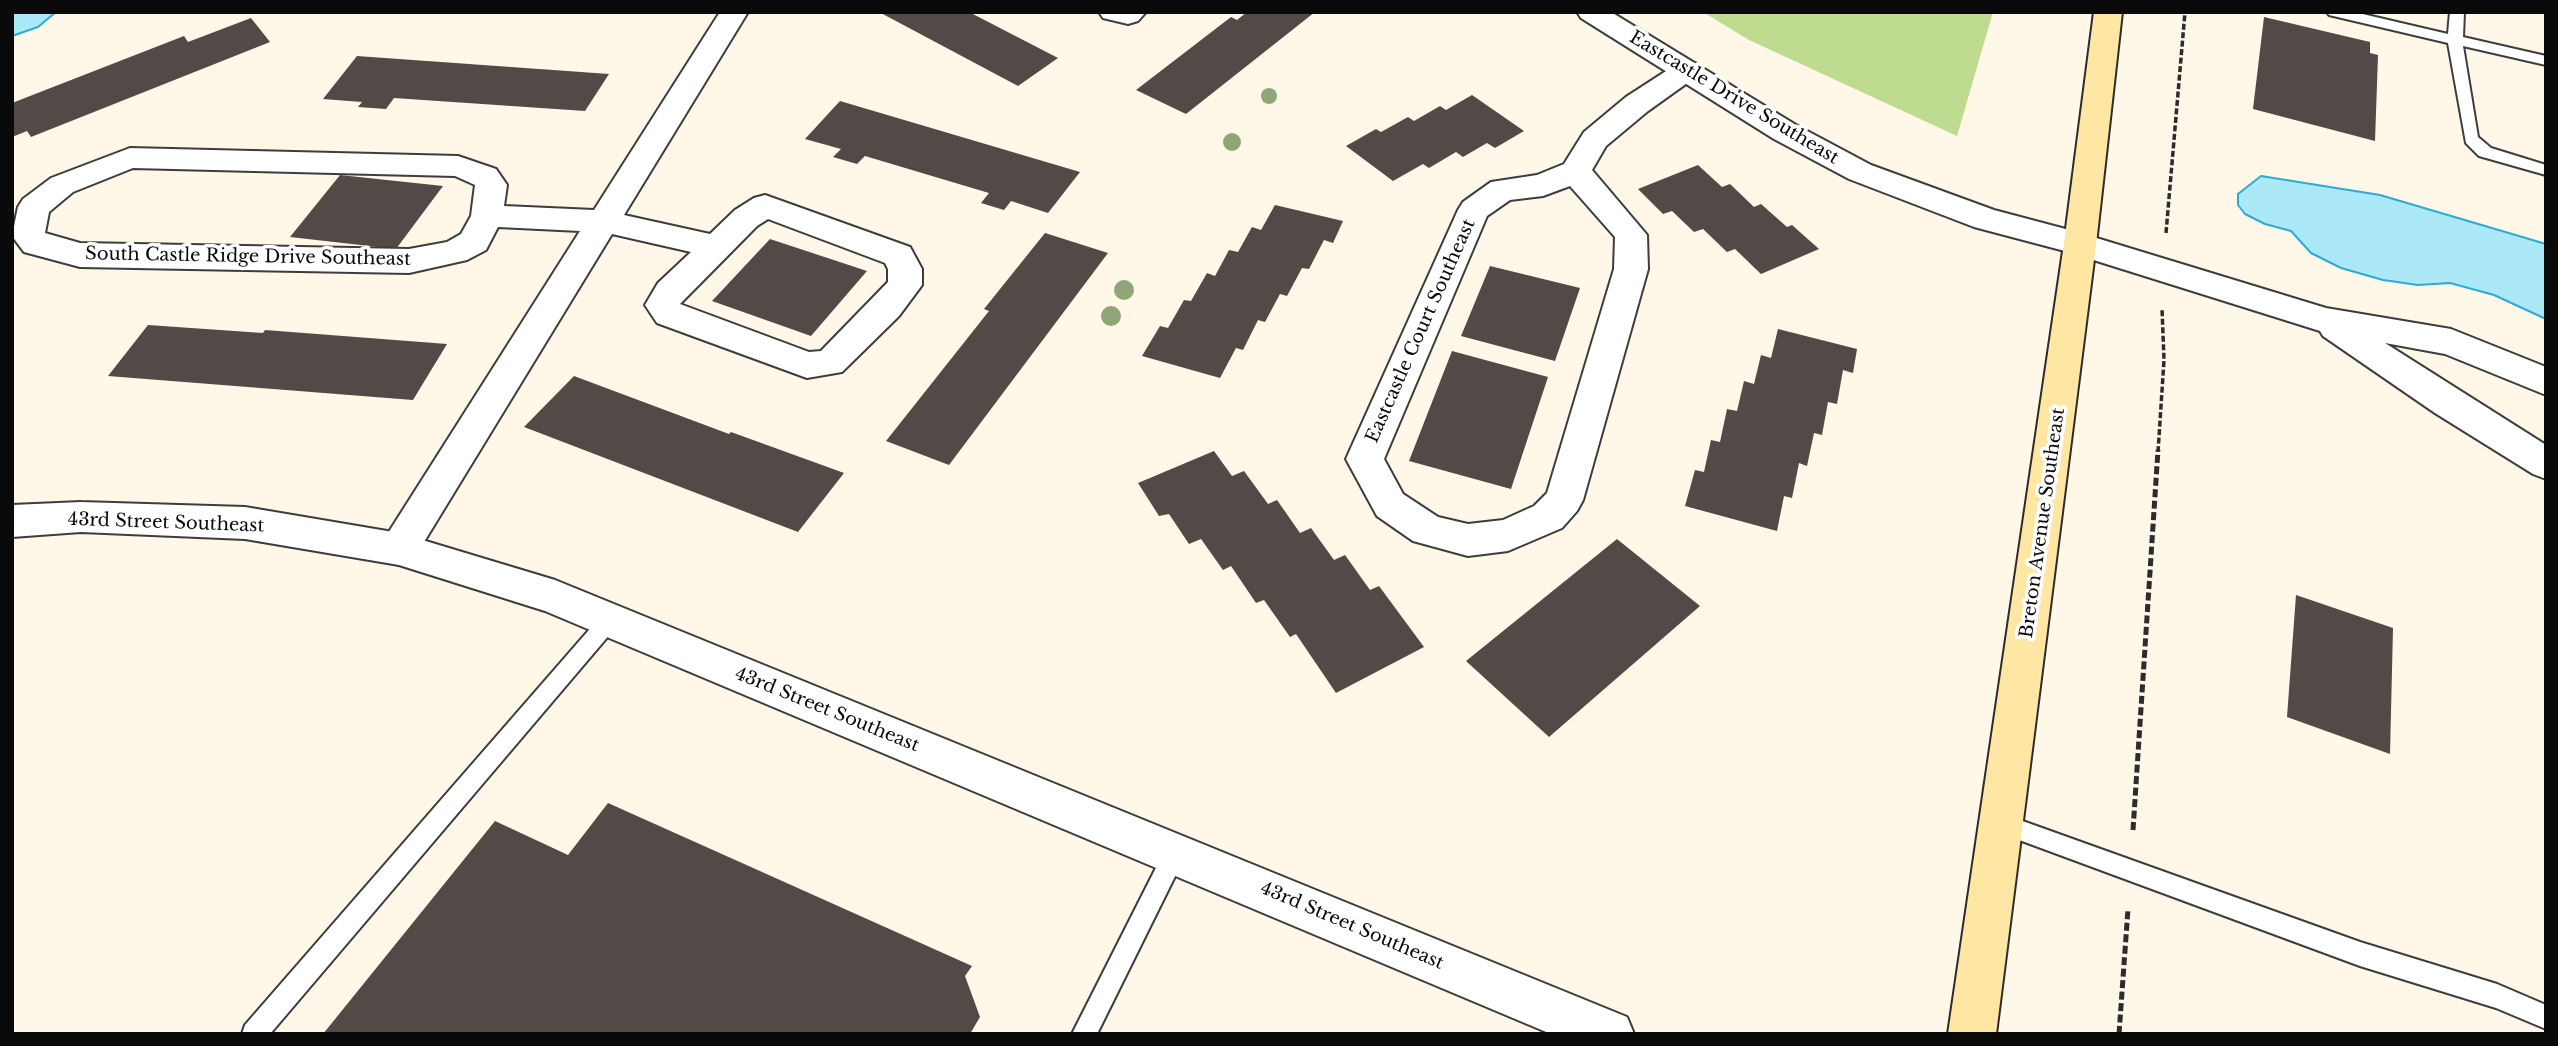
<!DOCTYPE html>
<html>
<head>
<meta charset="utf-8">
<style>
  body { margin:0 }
  #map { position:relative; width:2558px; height:1046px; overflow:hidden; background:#fff7e7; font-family:"Libre Baskerville",serif }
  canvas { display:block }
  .frame { position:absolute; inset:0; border:14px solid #0a0a0a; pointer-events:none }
</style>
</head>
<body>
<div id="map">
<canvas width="2558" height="1046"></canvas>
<div class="frame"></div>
</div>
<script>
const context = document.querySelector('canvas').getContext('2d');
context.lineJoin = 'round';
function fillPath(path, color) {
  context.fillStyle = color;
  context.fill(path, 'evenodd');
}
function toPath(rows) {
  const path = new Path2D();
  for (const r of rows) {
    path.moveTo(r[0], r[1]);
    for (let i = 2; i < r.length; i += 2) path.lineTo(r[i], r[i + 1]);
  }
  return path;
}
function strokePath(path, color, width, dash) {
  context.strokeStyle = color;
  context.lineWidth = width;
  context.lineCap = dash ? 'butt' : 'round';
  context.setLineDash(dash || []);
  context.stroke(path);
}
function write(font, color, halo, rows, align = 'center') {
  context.font = font + ' "Libre Baskerville",serif';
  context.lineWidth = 7;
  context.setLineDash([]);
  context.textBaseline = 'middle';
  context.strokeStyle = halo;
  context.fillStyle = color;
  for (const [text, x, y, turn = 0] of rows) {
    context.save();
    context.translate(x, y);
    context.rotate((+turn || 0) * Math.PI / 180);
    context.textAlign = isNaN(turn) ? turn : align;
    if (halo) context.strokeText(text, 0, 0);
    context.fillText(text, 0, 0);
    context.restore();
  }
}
const forest = toPath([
  [1703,12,1993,12,1957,136,1749,40]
]);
const water = toPath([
  [12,12,56,12,38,27,12,36,12,12],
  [2261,176,2380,195,2546,244,2546,319,2494,295,2450,283,2418,285,2383,280,2341,268,2311,253,2291,231,2265,224,2245,214,2238,205,2238,194,2261,176]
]);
const building = toPath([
  [879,12,969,12,1058,58,1018,86],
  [1247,12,1315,12,1186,114,1136,90,1231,17,1237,20],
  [2264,17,2370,42,2370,53,2378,55,2375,141,2253,109],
  [251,18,270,42,31,137,27,131,12,137,12,103,184,36,188,42],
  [357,56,609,74,585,111,394,98,386,109,358,107,362,102,323,99],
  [1472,95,1524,131,1495,148,1487,143,1463,157,1456,152,1429,168,1423,164,1393,181,1346,146,1376,129,1381,132,1408,117,1414,121,1440,106,1446,110],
  [840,101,1080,172,1048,213,1011,201,1004,210,981,203,989,193,865,156,857,164,833,157,841,149,805,139],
  [1698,165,1722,187,1730,184,1754,207,1761,204,1787,227,1792,225,1819,249,1761,274,1735,249,1727,252,1703,229,1694,232,1672,211,1663,214,1638,189],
  [340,175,443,186,396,249,290,237],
  [1275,205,1343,221,1333,243,1324,240,1309,269,1302,268,1287,296,1280,294,1265,322,1258,320,1243,350,1236,348,1220,378,1142,356,1160,326,1168,328,1184,300,1191,301,1207,273,1215,276,1229,250,1238,252,1252,227,1261,230],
  [1045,233,1108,253,949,465,886,441,989,311,984,309],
  [770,239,867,271,811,336,712,301],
  [1490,266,1580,288,1555,361,1461,336],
  [148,325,263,333,265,330,447,344,413,400,108,376],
  [1778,329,1857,349,1853,373,1843,370,1837,404,1828,402,1822,435,1814,433,1807,466,1799,463,1792,498,1784,496,1777,531,1685,506,1695,470,1704,472,1711,440,1720,442,1727,409,1737,411,1744,381,1754,384,1761,355,1771,358],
  [1452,351,1548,377,1511,489,1409,461],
  [574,376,729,434,731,432,844,473,798,532,524,427],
  [1214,451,1232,476,1244,471,1268,504,1277,500,1300,533,1311,528,1334,560,1345,555,1370,590,1379,586,1424,647,1336,693,1296,634,1290,637,1264,600,1256,603,1231,566,1223,570,1201,539,1189,544,1169,514,1159,516,1138,483],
  [1617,539,1700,606,1549,737,1466,661],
  [2296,595,2393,628,2390,754,2287,717],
  [608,803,972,966,965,976,980,1017,970,1034,323,1034,495,821,568,855]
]);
const pathFar1 = toPath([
  [2166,233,2185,12],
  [2158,452,2164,360,2162,308]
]);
const path = toPath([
  [2133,830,2158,450],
  [2119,1034,2128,909]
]);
const service = toPath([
  [2327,12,2354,12,2448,34,2450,12,2464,12,2463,37,2546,56,2546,65,2463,46,2478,137,2491,148,2546,165,2546,175,2479,156,2466,143,2448,43,2329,15,2327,12],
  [609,612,616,615,619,621,616,627,270,1034,242,1034,245,1025,602,615,609,612],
  [2003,814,2360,942,2497,984,2546,1005,2546,1029,2496,1008,2360,966,1995,831,1992,824,1995,817,2003,814],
  [1176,841,1184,844,1187,852,1097,1034,1072,1034,1168,844,1176,841]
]);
const minor = toPath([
  [720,12,748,12,624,215,710,234,735,210,754,198,765,195,910,247,922,269,922,285,899,316,842,372,807,378,657,323,645,305,658,283,691,252,612,234,413,560,399,565,385,560,379,549,385,538,580,231,498,227,486,250,467,260,409,273,80,267,24,252,12,236,18,207,23,199,51,178,130,148,458,156,496,169,507,185,504,206,594,210,720,12],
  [133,168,455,176,475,185,471,216,461,234,447,242,409,249,80,243,45,233,49,212,73,192,133,168],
  [768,219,885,263,888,269,888,282,821,351,809,352,680,304,757,226,768,219],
  [1099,12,1146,12,1138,21,1128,24,1103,18,1099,12],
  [1687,61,1697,64,1702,70,1697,76,1648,111,1606,146,1592,170,1647,235,1648,269,1583,500,1577,511,1562,528,1508,551,1468,556,1413,541,1377,516,1346,459,1458,210,1463,202,1491,182,1537,175,1564,164,1584,132,1626,97,1677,64,1687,61],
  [1570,186,1615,237,1614,269,1547,493,1534,506,1503,520,1468,524,1438,517,1403,494,1384,459,1487,216,1510,200,1543,196,1570,186],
  [2080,233,2326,308,2451,329,2546,367,2546,395,2445,354,2385,343,2546,445,2546,479,2533,474,2435,413,2323,336,2320,331,2068,252,2064,244,2068,236,2080,233]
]);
const tertiary = toPath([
  [1577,12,1611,12,1796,125,1871,165,1994,210,2092,236,2096,244,2092,252,2080,255,1974,227,1849,179,1774,139,1581,18,1577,12],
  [81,502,245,507,399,533,555,580,1627,1017,1634,1034,1551,1034,545,611,399,565,245,539,81,532,12,537,12,505,81,502]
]);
const secondary = toPath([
  [2094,12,2122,12,2096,244,1996,1034,1948,1034,2064,244,2094,12]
]);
const trees = [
  [1269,96,8],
  [1232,142,9],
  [1124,290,10],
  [1111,316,10]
];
const streetNames = [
  ["Eastcastle Drive Southeast",1734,98,31],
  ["South Castle Ridge Drive Southeast",248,257,1],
  ["Eastcastle Court Southeast",1421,331,-66],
  ["43rd Street Southeast",166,523,2],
  ["Breton Avenue Southeast",2043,523,-82],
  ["43rd Street Southeast",827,710,22],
  ["43rd Street Southeast",1352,926,23]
];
fillPath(forest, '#bedb90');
fillPath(water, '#abe8f8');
strokePath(water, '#2fabd1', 2);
fillPath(building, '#534946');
strokePath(service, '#3d3d3d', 4);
strokePath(minor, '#3d3d3d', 4);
strokePath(tertiary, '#3d3d3d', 4);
strokePath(secondary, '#2c2c2c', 4);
strokePath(pathFar1, '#2c2c2c', 3.5, [6, 2.5]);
strokePath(path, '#2c2c2c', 5, [8, 3.5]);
fillPath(service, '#fff');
fillPath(minor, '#fff');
fillPath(tertiary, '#fff');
fillPath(secondary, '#ffe6a2');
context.fillStyle = '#90a676';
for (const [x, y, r] of trees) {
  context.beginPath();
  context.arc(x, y, r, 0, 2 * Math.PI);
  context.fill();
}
write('18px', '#0a0a0a', '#fff', streetNames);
</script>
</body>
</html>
